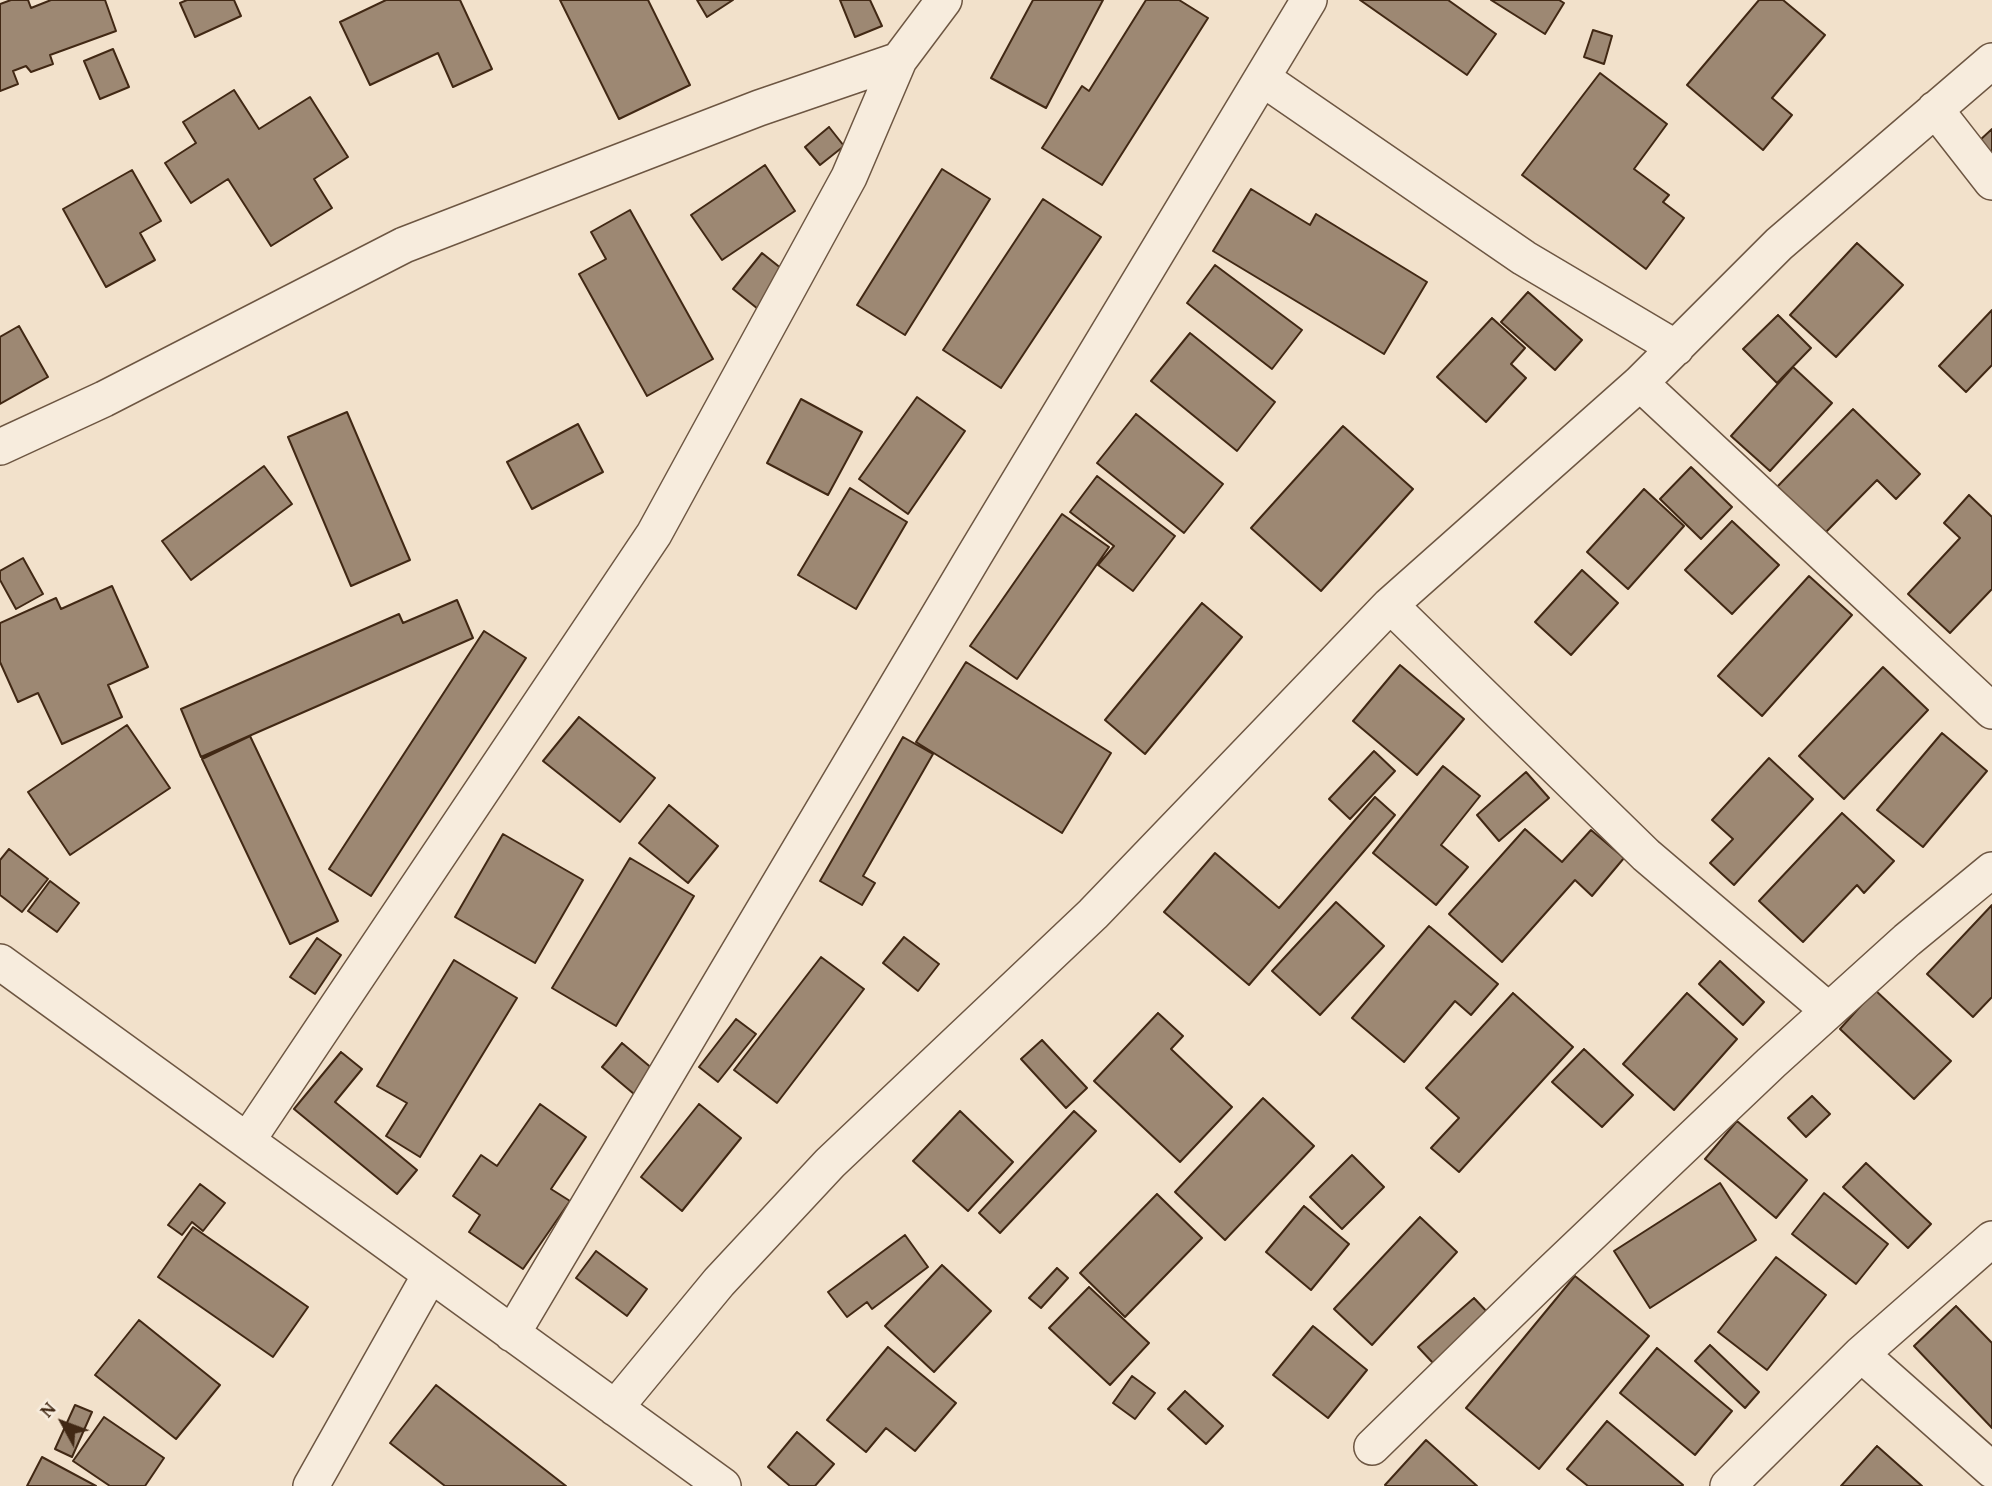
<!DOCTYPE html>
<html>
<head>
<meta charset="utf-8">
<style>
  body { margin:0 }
  #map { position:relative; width:1992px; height:1486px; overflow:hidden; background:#f2e1cb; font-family:"Gentium Book Plus",serif }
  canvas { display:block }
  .north { position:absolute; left:28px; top:1388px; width:70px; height:70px; -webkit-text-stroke:5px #f7ecdd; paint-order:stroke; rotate:311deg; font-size:19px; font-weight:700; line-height:28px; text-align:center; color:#412814 }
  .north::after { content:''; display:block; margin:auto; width:24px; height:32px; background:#412814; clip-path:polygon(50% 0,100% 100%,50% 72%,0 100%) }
</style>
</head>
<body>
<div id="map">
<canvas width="1992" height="1486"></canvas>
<div class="north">N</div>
</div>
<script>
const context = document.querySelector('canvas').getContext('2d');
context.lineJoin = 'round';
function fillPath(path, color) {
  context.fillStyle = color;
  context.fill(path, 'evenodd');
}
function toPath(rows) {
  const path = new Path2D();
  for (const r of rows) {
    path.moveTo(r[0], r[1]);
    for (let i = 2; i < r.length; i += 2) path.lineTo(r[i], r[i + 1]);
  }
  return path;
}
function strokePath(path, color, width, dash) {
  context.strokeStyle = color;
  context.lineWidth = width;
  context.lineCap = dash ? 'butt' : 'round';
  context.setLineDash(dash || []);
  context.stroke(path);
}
const building = toPath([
  [11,0,28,0,31,8,51,0,105,0,116,31,50,55,53,64,31,72,26,66,13,71,18,84,0,91,0,4,11,0],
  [187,0,234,0,241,16,195,37,180,3,187,0],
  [386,0,460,0,492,69,453,87,438,53,370,85,340,22,386,0],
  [560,0,648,0,690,85,619,119,560,0],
  [697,0,733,0,707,17,697,0],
  [840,0,870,0,882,26,855,37,840,0],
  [1033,0,1103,0,1046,108,991,78,1033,0],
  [1146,0,1179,0,1208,18,1102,185,1042,148,1082,86,1089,91,1146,0],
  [1360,0,1448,0,1496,34,1467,75,1360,0],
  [1491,0,1559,0,1564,3,1545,34,1491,0],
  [1759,0,1783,0,1825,35,1772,98,1792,115,1763,150,1687,85,1759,0],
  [1593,30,1612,36,1604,64,1584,57,1593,30],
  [113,49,129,87,100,99,84,61,113,49],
  [1600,73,1667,124,1634,169,1669,195,1663,202,1684,218,1646,269,1522,175,1600,73],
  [234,90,259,129,310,97,348,157,314,179,332,208,271,246,228,179,191,203,165,163,196,143,183,122,234,90],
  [829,127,844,146,820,165,805,147,829,127],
  [1992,129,1992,155,1979,141,1992,129],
  [765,165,795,211,722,260,691,215,765,165],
  [942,169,990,199,905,335,857,305,942,169],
  [132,170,161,221,140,233,155,260,106,287,63,209,132,170],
  [1251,189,1310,225,1316,214,1427,282,1384,354,1213,251,1251,189],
  [1043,199,1101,237,1001,388,943,350,1043,199],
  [630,210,713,359,647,396,579,274,606,259,591,232,630,210],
  [1857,243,1903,285,1836,357,1790,315,1857,243],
  [762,253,792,277,763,313,733,289,762,253],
  [1215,265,1302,330,1272,369,1187,303,1215,265],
  [1528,292,1582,340,1555,370,1501,322,1528,292],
  [1992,310,1992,365,1966,392,1939,366,1992,310],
  [1778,315,1811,348,1777,383,1743,349,1778,315],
  [1492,318,1525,348,1511,364,1526,378,1486,422,1437,377,1492,318],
  [19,326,48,377,0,404,0,337,19,326],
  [1190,333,1275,402,1237,451,1151,381,1190,333],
  [1793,367,1832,403,1770,471,1731,436,1793,367],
  [917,397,965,431,908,514,859,479,917,397],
  [801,399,862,432,828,495,767,463,801,399],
  [1853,409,1920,474,1896,499,1877,480,1824,534,1776,488,1853,409],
  [347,412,410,560,351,586,288,437,347,412],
  [1136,414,1223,484,1184,533,1097,463,1136,414],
  [578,424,603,472,532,509,507,462,578,424],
  [1343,426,1413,489,1321,591,1251,528,1343,426],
  [264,466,292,504,191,580,162,541,264,466],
  [1691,467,1732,507,1701,539,1660,499,1691,467],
  [1097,476,1175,536,1133,591,1098,565,1114,546,1070,512,1097,476],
  [850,488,907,522,856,609,798,575,850,488],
  [1644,489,1684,526,1628,589,1587,552,1644,489],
  [1969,495,1992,517,1992,589,1950,633,1908,594,1960,538,1944,523,1969,495],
  [1062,514,1109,547,1017,679,970,646,1062,514],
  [1732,521,1779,565,1732,614,1685,570,1732,521],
  [23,558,43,594,16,609,0,580,0,571,23,558],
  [1582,570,1618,603,1571,655,1535,622,1582,570],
  [1809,576,1852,615,1762,716,1718,676,1809,576],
  [112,586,148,667,108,685,122,717,62,744,38,693,18,702,0,662,0,623,56,598,61,609,112,586],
  [457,600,473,638,201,757,181,709,399,614,403,623,457,600],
  [1202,603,1242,637,1145,754,1105,720,1202,603],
  [484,631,526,658,371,896,329,869,484,631],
  [966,662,1111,753,1062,833,916,742,966,662],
  [1400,665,1464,719,1417,775,1353,721,1400,665],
  [1883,667,1928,710,1844,799,1799,756,1883,667],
  [579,717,655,778,620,822,543,761,579,717],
  [127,725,170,788,70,855,28,792,127,725],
  [1942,733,1987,771,1923,847,1877,810,1942,733],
  [250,736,338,921,290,944,202,759,250,736],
  [903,737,933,754,863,876,875,883,862,905,820,881,903,737],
  [1374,751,1395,771,1350,819,1329,799,1374,751],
  [1769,758,1813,799,1734,885,1710,863,1733,839,1712,820,1769,758],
  [1443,766,1480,796,1441,845,1468,867,1436,905,1373,853,1443,766],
  [1526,772,1549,798,1499,841,1477,815,1526,772],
  [1375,797,1395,815,1249,985,1164,912,1215,853,1279,908,1375,797],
  [669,805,718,846,688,883,639,843,669,805],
  [1842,813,1894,861,1864,893,1857,885,1803,942,1759,901,1842,813],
  [1525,829,1562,862,1591,830,1624,858,1592,896,1575,880,1502,962,1449,914,1525,829],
  [503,834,583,880,535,963,455,917,503,834],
  [9,849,48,879,22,912,0,895,0,860,9,849],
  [630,858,694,896,616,1026,552,988,630,858],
  [50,881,79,903,57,932,28,911,50,881],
  [1336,902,1384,946,1320,1015,1272,971,1336,902],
  [1992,905,1992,997,1973,1017,1927,974,1992,905],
  [1429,926,1498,984,1471,1015,1455,1001,1404,1062,1352,1018,1429,926],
  [904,937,939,964,918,991,883,963,904,937],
  [317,938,341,955,315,994,290,977,317,938],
  [821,957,864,989,777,1103,734,1070,821,957],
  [454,960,517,998,420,1157,386,1136,407,1103,377,1086,454,960],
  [1720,961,1764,1002,1743,1025,1699,984,1720,961],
  [1875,990,1951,1061,1914,1099,1840,1029,1875,990],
  [1513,993,1573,1047,1459,1172,1431,1148,1459,1118,1426,1088,1513,993],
  [1687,993,1737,1039,1674,1110,1623,1064,1687,993],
  [1158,1013,1183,1036,1171,1049,1232,1107,1180,1162,1094,1081,1158,1013],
  [736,1019,756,1034,718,1082,699,1067,736,1019],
  [1042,1040,1087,1088,1066,1108,1021,1059,1042,1040],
  [622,1043,654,1070,634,1094,602,1067,622,1043],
  [1584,1049,1633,1095,1602,1127,1552,1082,1584,1049],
  [341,1052,362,1069,335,1102,417,1170,397,1194,294,1109,341,1052],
  [1812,1096,1830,1114,1806,1137,1788,1118,1812,1096],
  [1263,1098,1314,1146,1225,1240,1175,1192,1263,1098],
  [540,1104,586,1137,551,1189,570,1201,523,1269,469,1232,480,1215,453,1196,481,1155,497,1166,540,1104],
  [699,1104,741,1138,682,1211,641,1177,699,1104],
  [960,1111,1013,1162,968,1211,913,1161,960,1111],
  [1074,1111,1096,1131,1000,1233,979,1213,1074,1111],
  [1737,1121,1807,1180,1776,1218,1705,1159,1737,1121],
  [1352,1155,1384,1187,1342,1229,1310,1197,1352,1155],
  [1866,1163,1931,1224,1908,1248,1843,1187,1866,1163],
  [1720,1183,1756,1240,1650,1308,1614,1251,1720,1183],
  [200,1184,225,1203,203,1231,192,1222,182,1235,168,1225,200,1184],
  [1824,1193,1888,1244,1856,1284,1792,1234,1824,1193],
  [1157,1194,1202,1238,1125,1317,1080,1273,1157,1194],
  [1304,1206,1349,1244,1311,1290,1266,1252,1304,1206],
  [1420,1217,1457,1252,1372,1345,1334,1309,1420,1217],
  [193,1227,308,1307,273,1357,158,1277,193,1227],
  [905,1235,928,1267,872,1309,867,1302,847,1317,828,1292,905,1235],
  [596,1251,647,1289,627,1316,576,1278,596,1251],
  [1776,1257,1826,1295,1767,1370,1718,1332,1776,1257],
  [942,1265,991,1311,934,1372,885,1326,942,1265],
  [1057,1268,1068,1278,1041,1308,1029,1298,1057,1268],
  [1575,1276,1649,1336,1539,1469,1466,1408,1575,1276],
  [1089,1287,1149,1343,1110,1385,1049,1328,1089,1287],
  [1474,1298,1488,1313,1433,1363,1418,1347,1474,1298],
  [1956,1306,1992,1343,1992,1428,1914,1346,1956,1306],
  [139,1320,220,1385,176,1439,95,1375,139,1320],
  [1313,1326,1367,1370,1328,1418,1273,1375,1313,1326],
  [1710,1345,1759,1392,1745,1408,1695,1361,1710,1345],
  [888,1347,956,1403,915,1451,886,1428,866,1452,827,1420,888,1347],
  [1657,1348,1732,1411,1695,1455,1620,1393,1657,1348],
  [1132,1376,1155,1393,1135,1419,1113,1403,1132,1376],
  [436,1385,566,1486,445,1486,390,1443,436,1385],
  [1185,1391,1223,1426,1206,1444,1168,1409,1185,1391],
  [75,1405,92,1412,72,1457,55,1449,75,1405],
  [104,1417,164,1458,145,1486,110,1486,73,1461,104,1417],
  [1607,1421,1683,1485,1682,1486,1588,1486,1567,1469,1607,1421],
  [797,1432,834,1464,815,1486,790,1486,768,1467,797,1432],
  [1426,1440,1477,1486,1386,1486,1385,1485,1426,1440],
  [1877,1446,1922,1486,1841,1486,1877,1446],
  [42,1457,96,1486,27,1486,42,1457]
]);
const street = toPath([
  [1262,78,1524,258,1676,348],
  [1935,109,1992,182],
  [1640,383,1992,711],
  [0,447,104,399,404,245,759,108,899,60],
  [1390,605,1646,855,1828,1010],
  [0,962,723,1486],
  [247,1141,654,534,849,177,899,60,944,0],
  [512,1334,974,556,1309,0],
  [1861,1354,1992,1470],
  [615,1408,719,1282,830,1163,1093,914,1390,605,1640,383,1779,244,1992,61],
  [1372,1447,1545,1278,1771,1063,1907,940,1992,870],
  [311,1486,430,1275],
  [1728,1486,1861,1354,1992,1239]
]);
fillPath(building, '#9d8873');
strokePath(building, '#412814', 2);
strokePath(street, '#6d5642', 38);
strokePath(street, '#f7ecdd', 35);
</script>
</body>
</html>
